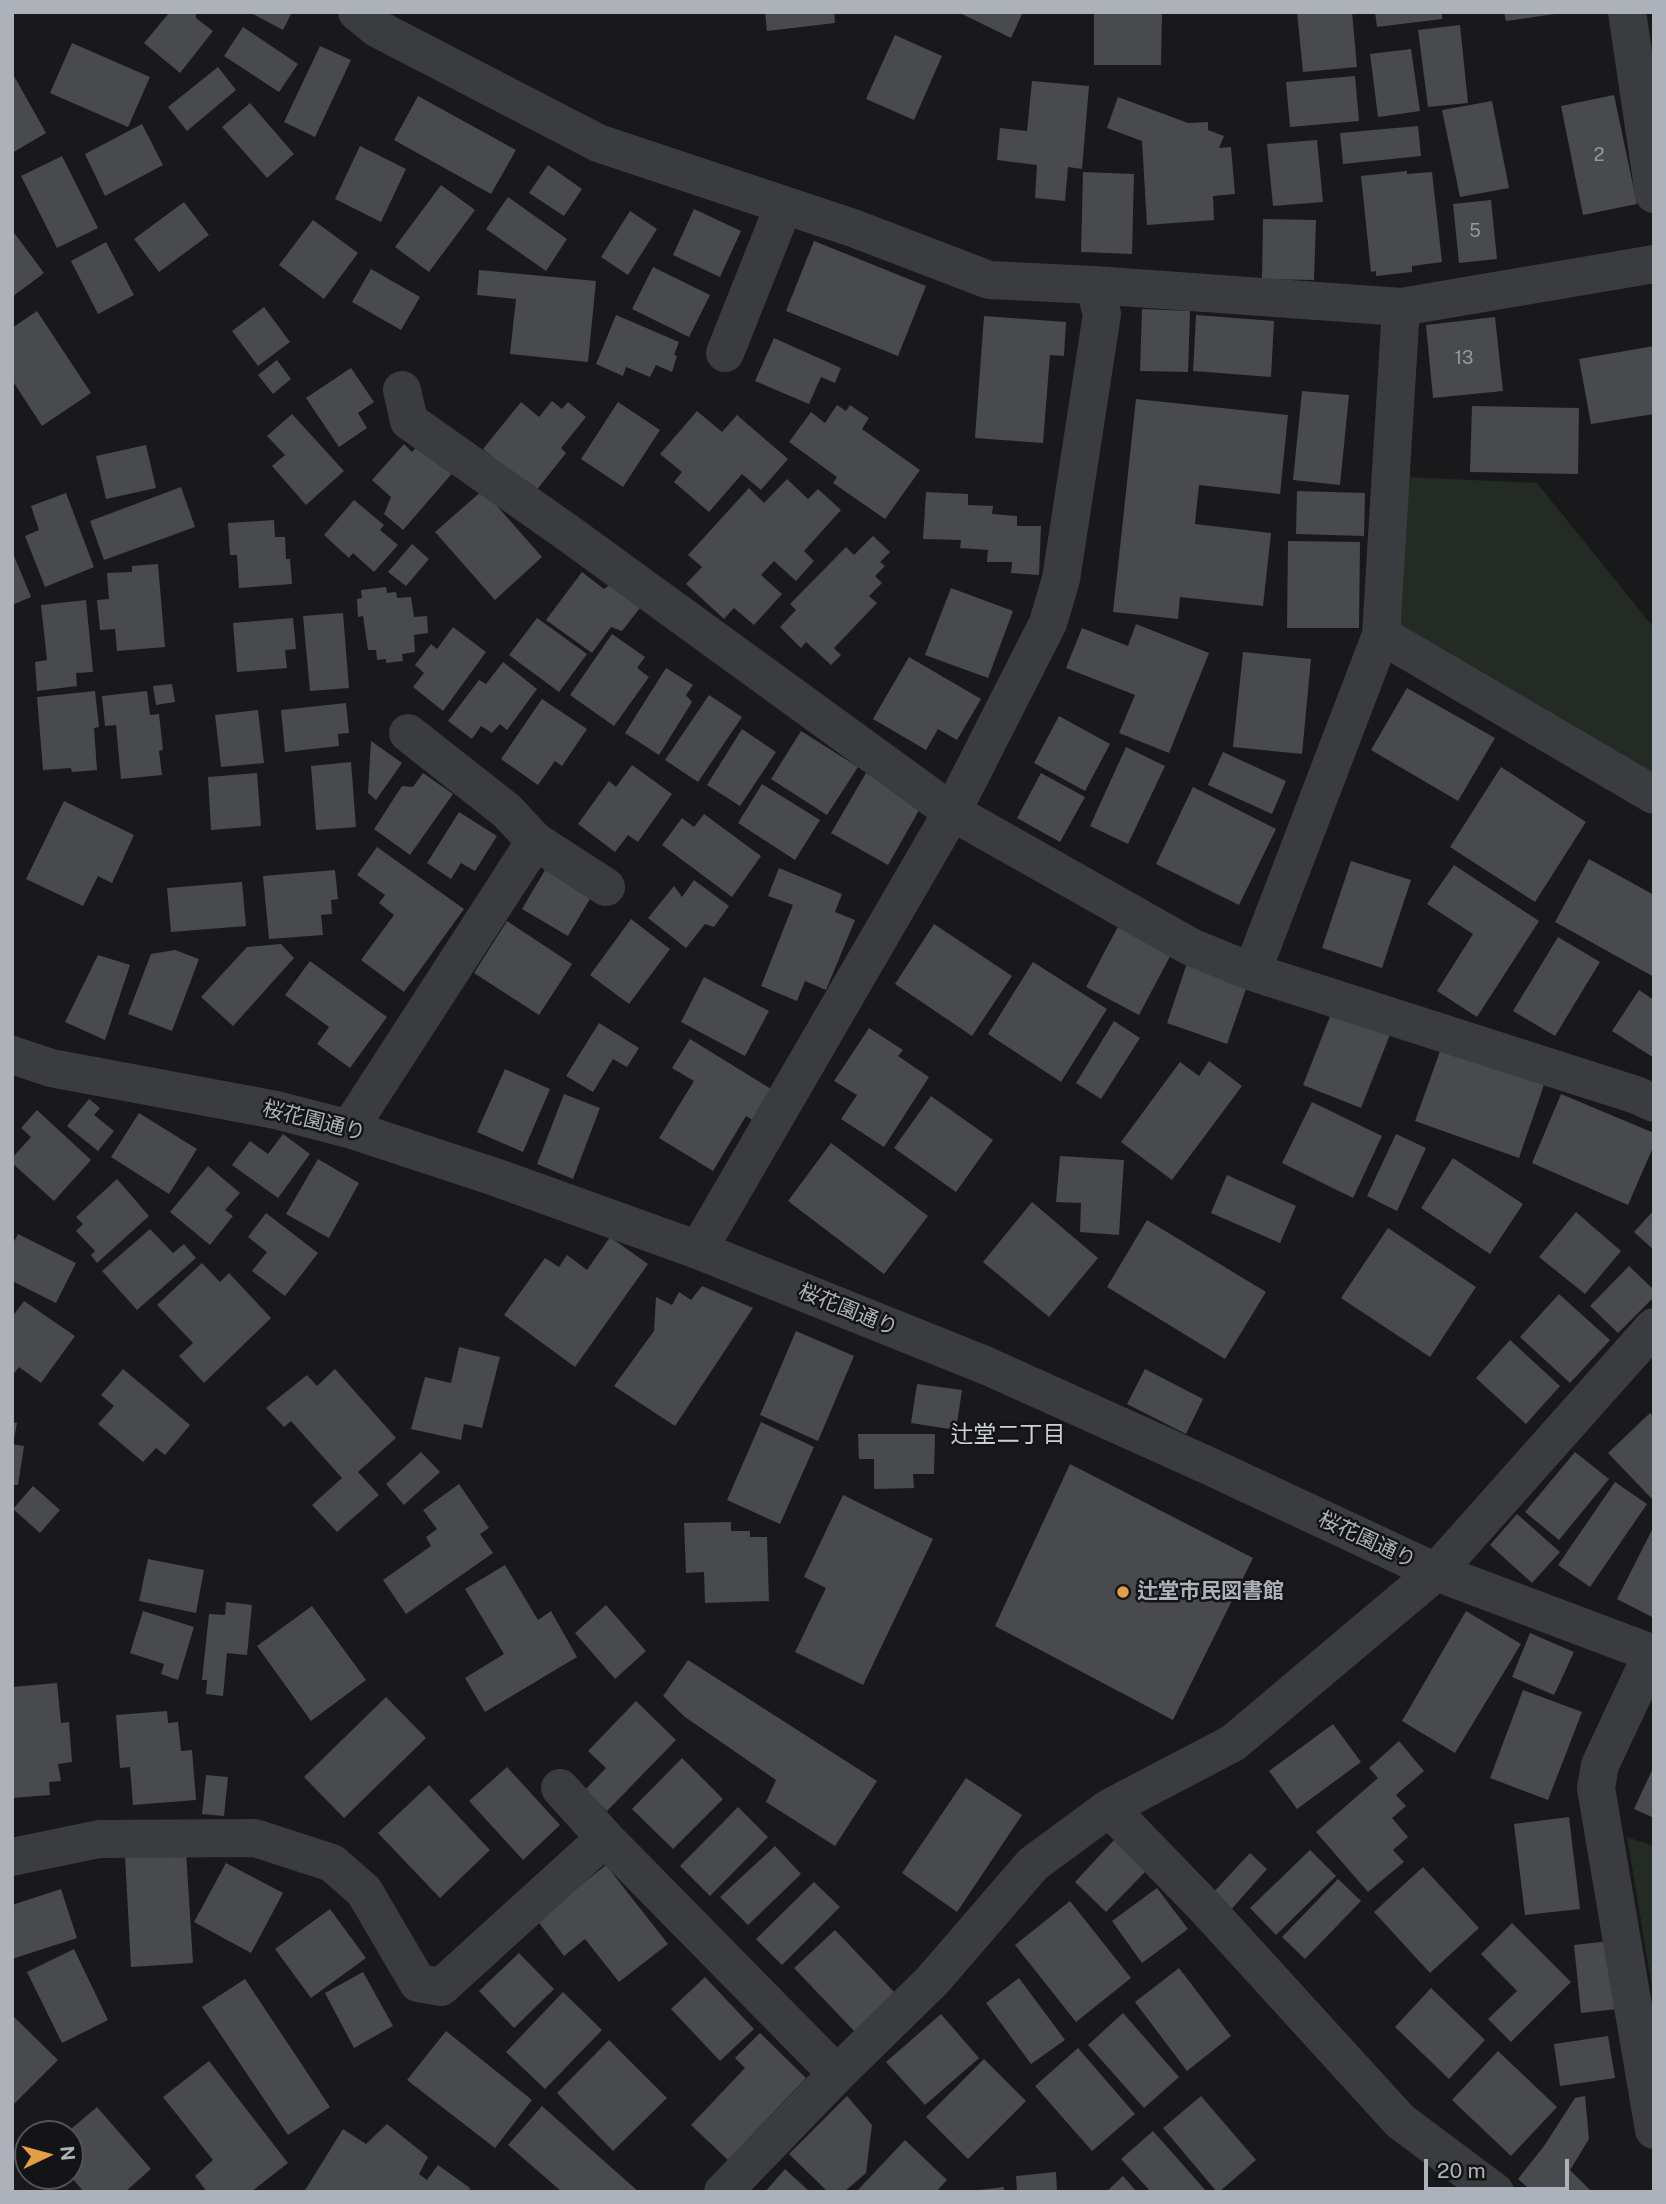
<!DOCTYPE html>
<html>
<head>
<meta charset="utf-8">
<style>
  body { margin:0 }
  #map { position:relative; width:1666px; height:2204px; overflow:hidden; background:#19191b; font-family:"Public Sans",sans-serif }
  canvas { display:block }
  .frame { position:absolute; inset:0; border:14px solid #adb2ba; pointer-events:none }
  .north { position:absolute; left:14px; top:2120px; width:70px; height:70px; box-sizing:border-box; background:#141416; border:2px solid #515358; border-radius:50%; rotate:85deg; font-size:19px; font-weight:700; line-height:28px; text-align:center; color:#adb2ba }
  .north::after { content:''; display:block; margin:auto; width:24px; height:32px; background:#e59e48; clip-path:polygon(50% 0,100% 100%,50% 72%,0 100%) }
  .scale { position:absolute; left:1424px; top:2159px; width:145px; height:32px; box-sizing:border-box; border:4px solid #adb2ba; border-top:0; padding-left:9px; font-size:21px; line-height:24px; white-space:nowrap; color:#adb2ba; -webkit-text-stroke:5px #141416; paint-order:stroke }
</style>
</head>
<body>
<div id="map">
<canvas width="1666" height="2204"></canvas>
<div class="frame"></div>
<div class="north">N</div>
<div class="scale">20 m</div>
</div>
<script>
const context = document.querySelector('canvas').getContext('2d');
context.lineJoin = 'round';
function fillPath(path, color) {
  context.fillStyle = color;
  context.fill(path, 'evenodd');
}
function toPath(rows) {
  const path = new Path2D();
  for (const r of rows) {
    path.moveTo(r[0], r[1]);
    for (let i = 2; i < r.length; i += 2) path.lineTo(r[i], r[i + 1]);
  }
  return path;
}
function strokePath(path, color, width, dash) {
  context.strokeStyle = color;
  context.lineWidth = width;
  context.lineCap = dash ? 'butt' : 'round';
  context.setLineDash(dash || []);
  context.stroke(path);
}
function write(font, color, halo, rows, align = 'center') {
  context.font = font + ' "Public Sans","Noto Sans JP",sans-serif';
  context.lineWidth = 5;
  context.setLineDash([]);
  context.textBaseline = 'middle';
  context.strokeStyle = halo;
  context.fillStyle = color;
  for (const [text, x, y, turn = 0] of rows) {
    context.save();
    context.translate(x, y);
    context.rotate((+turn || 0) * Math.PI / 180);
    context.textAlign = isNaN(turn) ? turn : align;
    if (halo) context.strokeText(text, 0, 0);
    context.fillText(text, 0, 0);
    context.restore();
  }
}
const green = toPath([
  [1407,477,1537,483,1654,628,1654,776,1399,627],
  [1627,1837,1654,1846,1654,1999]
]);
const building = toPath([
  [170,12,196,12,196,18,213,31,180,73,144,43],
  [249,12,292,12,283,30],
  [765,12,834,12,835,23,767,31],
  [958,12,1023,12,1011,38],
  [1094,12,1162,12,1161,65,1094,65],
  [1297,12,1352,12,1357,67,1303,72],
  [1375,12,1442,12,1442,19,1377,27],
  [1504,12,1555,12,1555,14,1506,21],
  [1460,25,1468,103,1428,107,1418,30],
  [243,27,298,64,279,92,224,56],
  [895,35,942,56,914,120,866,99],
  [72,43,150,77,128,127,50,93],
  [320,46,351,60,315,137,284,122],
  [1411,49,1420,111,1378,117,1370,54],
  [218,67,236,90,187,131,168,107],
  [14,76,46,133,12,153,12,77],
  [1355,76,1359,121,1290,127,1286,82],
  [1032,81,1089,86,1082,169,1068,167,1065,201,1035,198,1037,165,997,160,1000,128,1027,131],
  [1614,95,1637,204,1583,215,1561,106],
  [418,96,516,150,491,194,394,140],
  [1118,97,1188,123,1208,122,1208,130,1224,136,1219,148,1231,147,1235,194,1213,196,1214,220,1147,225,1142,141,1107,128],
  [1492,101,1509,188,1460,197,1442,110],
  [250,103,294,154,267,178,222,127],
  [142,124,163,165,105,196,85,154],
  [1418,126,1421,156,1343,164,1340,133],
  [1317,140,1323,202,1273,206,1267,144],
  [360,146,406,169,381,222,335,199],
  [62,156,98,228,57,248,21,176],
  [548,165,582,189,564,216,529,193],
  [1407,171,1407,174,1432,172,1442,262,1412,266,1412,272,1376,276,1376,271,1371,272,1361,176],
  [1083,172,1134,174,1132,254,1081,252],
  [441,185,475,210,429,272,395,247],
  [508,197,567,239,546,271,486,229],
  [1491,200,1497,259,1459,263,1453,204],
  [184,202,209,235,159,272,134,239],
  [694,209,741,231,720,277,673,255],
  [630,211,657,229,628,275,601,257],
  [1263,219,1316,220,1314,280,1262,279],
  [313,220,358,253,324,299,279,265],
  [12,230,44,273,12,297],
  [814,241,926,286,898,356,786,311],
  [106,242,134,295,98,314,71,261],
  [653,267,710,295,689,337,632,309],
  [371,269,420,297,401,330,352,302],
  [479,270,596,281,588,362,510,354,516,299,477,295],
  [264,307,290,342,258,366,232,331],
  [1142,309,1190,311,1188,372,1140,371],
  [37,311,91,393,42,426,12,380,12,328],
  [616,315,679,342,674,355,677,356,672,372,656,365,650,377,626,367,623,376,596,364],
  [1196,315,1274,321,1271,377,1193,371],
  [984,316,1066,322,1064,356,1050,355,1043,443,975,438],
  [1495,317,1503,391,1433,398,1426,325],
  [774,338,841,368,835,383,821,377,809,404,755,381],
  [1654,346,1654,414,1591,424,1579,359],
  [277,360,291,379,273,394,258,375],
  [351,368,374,402,358,413,367,428,339,447,306,398],
  [1302,391,1349,395,1340,485,1293,480],
  [1136,399,1288,415,1280,494,1199,485,1195,524,1271,533,1263,606,1180,597,1178,619,1113,612],
  [552,401,562,409,568,402,586,417,561,448,566,453,535,492,483,449,521,402,539,417],
  [618,402,660,430,623,487,581,459],
  [837,405,846,411,850,405,869,418,862,429,920,470,885,519,833,483,837,477,789,442,811,412,825,423],
  [1472,406,1579,408,1578,474,1470,472],
  [697,411,722,432,737,415,788,459,761,490,742,474,709,512,674,482,682,472,660,454],
  [292,414,344,471,306,505,272,466,285,455,267,436],
  [421,442,455,470,403,530,384,514,391,497,372,480,404,444,412,452],
  [146,445,156,488,106,499,96,456],
  [787,479,808,499,818,489,841,510,804,551,814,561,796,581,774,561,761,575,782,594,754,625,734,608,724,619,686,584,702,567,688,555,749,488,764,503],
  [181,487,195,527,104,560,90,521],
  [483,490,542,557,495,600,435,532],
  [1297,491,1365,493,1364,536,1296,534],
  [926,492,968,494,968,505,993,506,992,514,1017,516,1017,526,1041,526,1039,575,1011,573,1012,562,987,562,988,550,960,548,961,540,923,539],
  [66,493,94,567,45,587,25,536,39,530,31,506],
  [354,500,384,525,380,530,398,545,374,572,353,553,349,558,324,535],
  [274,520,275,537,285,537,286,559,290,559,292,584,239,588,237,555,230,555,228,523],
  [873,536,890,552,880,562,885,566,875,576,882,583,869,596,877,603,834,648,841,655,831,665,806,642,801,648,780,627,796,610,790,604,846,547,854,555],
  [1288,541,1360,542,1359,628,1287,628],
  [412,544,429,559,406,586,388,572],
  [12,551,31,597,12,605],
  [158,564,165,647,117,651,115,629,100,630,97,600,109,599,107,573,132,572,132,566],
  [582,572,604,589,611,584,640,608,622,631,611,627,592,653,546,620],
  [386,587,387,593,396,592,397,598,411,597,414,617,427,616,428,633,414,635,415,652,402,654,403,661,386,663,386,659,377,660,376,650,368,650,363,616,358,617,357,599,362,598,361,590],
  [951,588,1013,611,988,678,925,655],
  [86,600,93,672,76,673,77,686,37,691,35,662,47,660,41,605],
  [343,613,349,688,310,691,303,616],
  [293,618,296,649,285,650,287,668,237,672,233,623],
  [537,618,587,654,559,692,509,655],
  [1136,624,1209,653,1169,753,1119,733,1135,695,1066,668,1082,628,1128,646],
  [453,627,486,652,443,711,413,687,424,673,415,665,431,644,437,649],
  [612,634,645,657,637,668,649,677,614,726,570,695],
  [1243,652,1311,659,1302,754,1233,747],
  [909,657,981,699,957,740,938,729,926,750,873,719],
  [503,662,537,689,507,730,500,724,492,733,481,726,472,739,448,721,479,680,486,684],
  [666,668,693,685,686,695,692,702,659,755,625,733],
  [172,684,175,702,156,705,153,686],
  [1407,688,1495,738,1458,801,1371,750],
  [95,691,99,727,94,728,97,770,72,772,71,768,43,770,37,697],
  [147,691,150,715,159,714,163,750,159,751,162,775,121,779,116,725,105,726,102,696],
  [709,695,742,717,698,782,665,760],
  [542,699,587,729,562,766,555,761,538,785,501,759],
  [346,703,349,733,338,734,339,746,285,752,281,710],
  [258,710,264,763,221,767,215,715],
  [1059,716,1110,744,1085,791,1034,763],
  [742,729,776,752,740,806,707,785],
  [801,731,858,767,827,815,771,779],
  [371,741,402,763,376,800,368,793],
  [1126,747,1165,766,1128,844,1090,826],
  [1223,752,1286,781,1272,814,1208,785],
  [351,762,356,827,316,830,311,766],
  [632,765,672,794,638,842,628,835,615,852,578,824,609,781,616,787],
  [1501,767,1586,822,1535,902,1450,847],
  [257,773,261,826,211,830,208,777],
  [423,773,453,794,410,855,374,829,402,786,413,787],
  [866,773,922,805,888,865,831,833],
  [1041,773,1085,797,1060,842,1017,818],
  [762,784,820,820,795,860,738,823],
  [1193,787,1276,829,1239,905,1156,864],
  [64,801,134,835,112,883,98,876,83,906,26,879],
  [459,812,497,836,475,871,461,863,451,879,427,863],
  [704,814,761,856,732,897,662,845,682,818,694,827],
  [377,847,464,909,404,992,361,960,394,915,379,903,385,895,357,875],
  [1589,859,1654,895,1654,977,1555,922],
  [1351,861,1411,880,1382,968,1322,948],
  [548,865,594,892,568,936,522,909],
  [1454,865,1539,921,1477,1017,1437,991,1473,934,1427,904],
  [779,868,842,894,835,912,855,920,826,990,805,981,797,1001,761,986,793,905,768,896],
  [335,870,338,899,331,900,332,914,321,915,323,935,269,939,263,876],
  [694,880,729,906,714,927,705,924,686,948,648,918,674,886,682,897],
  [242,882,246,926,171,932,167,888],
  [1123,917,1176,945,1139,1015,1086,987],
  [631,919,670,949,629,1004,590,975],
  [507,921,572,964,539,1015,474,973],
  [934,924,1012,976,972,1036,895,984],
  [1558,937,1600,962,1555,1036,1513,1011],
  [281,944,294,958,233,1026,201,997,247,947],
  [175,950,199,959,172,1031,128,1014,151,954],
  [98,955,130,965,105,1040,65,1022],
  [310,961,387,1017,350,1068,317,1044,329,1027,285,995],
  [1033,962,1107,1009,1061,1082,988,1034],
  [1187,963,1248,983,1227,1044,1167,1023],
  [704,977,769,1011,745,1056,681,1022],
  [1639,990,1654,1000,1654,1058,1612,1031],
  [1333,1009,1391,1032,1361,1108,1303,1085],
  [1114,1021,1140,1038,1101,1099,1076,1083],
  [599,1023,639,1048,627,1067,613,1059,593,1092,566,1076],
  [869,1028,903,1050,898,1056,929,1077,884,1147,841,1119,857,1095,834,1081],
  [690,1039,776,1092,757,1123,746,1116,713,1171,659,1138,694,1081,672,1068],
  [1443,1043,1546,1079,1519,1158,1415,1121],
  [1209,1061,1242,1086,1172,1180,1121,1142,1180,1062,1199,1076],
  [505,1069,550,1089,523,1152,477,1132],
  [564,1094,600,1108,573,1179,537,1164],
  [1561,1094,1654,1133,1654,1145,1628,1205,1532,1163],
  [931,1096,993,1140,956,1192,894,1148],
  [89,1099,100,1108,94,1115,114,1131,98,1151,67,1126],
  [1312,1102,1382,1136,1353,1198,1282,1163],
  [37,1110,91,1160,54,1201,12,1163,12,1158,31,1137,21,1128],
  [139,1113,197,1149,169,1194,111,1157],
  [283,1134,310,1154,278,1198,232,1165,250,1141,268,1154],
  [1396,1134,1426,1148,1397,1211,1367,1196],
  [831,1143,928,1216,884,1274,788,1201],
  [1060,1156,1124,1160,1119,1235,1080,1232,1081,1203,1056,1202],
  [1453,1158,1523,1204,1490,1254,1421,1208],
  [318,1159,359,1183,329,1238,286,1214],
  [208,1166,240,1193,225,1210,233,1216,210,1245,170,1212],
  [1227,1175,1296,1206,1280,1243,1211,1213],
  [117,1179,149,1216,97,1263,91,1255,95,1251,76,1231,83,1224,76,1217],
  [1032,1202,1098,1258,1049,1317,983,1262],
  [1654,1210,1654,1250,1634,1232],
  [1576,1212,1621,1251,1585,1294,1539,1257],
  [266,1213,318,1253,285,1296,252,1271,267,1252,248,1237],
  [1147,1220,1266,1292,1225,1359,1107,1287],
  [1388,1228,1476,1287,1430,1357,1341,1298],
  [150,1229,173,1253,184,1244,196,1258,137,1310,102,1271],
  [18,1234,76,1263,56,1303,12,1281,12,1245],
  [610,1237,648,1264,575,1367,504,1315,545,1258,559,1267,567,1255,587,1270],
  [202,1263,220,1282,229,1273,271,1318,204,1383,179,1356,193,1343,157,1305],
  [1629,1266,1654,1290,1654,1297,1618,1333,1590,1306],
  [702,1286,753,1308,675,1426,614,1386,654,1331,656,1297,672,1305,679,1292,691,1300],
  [1559,1294,1610,1340,1570,1383,1520,1337],
  [24,1301,75,1336,41,1383,19,1367,12,1376,12,1317],
  [796,1331,854,1356,818,1441,760,1415],
  [1510,1340,1560,1386,1526,1424,1476,1378],
  [459,1347,500,1357,482,1428,464,1424,461,1440,411,1429,425,1377,451,1383],
  [123,1369,190,1425,165,1455,156,1448,143,1462,98,1424,114,1406,101,1395],
  [335,1369,396,1438,358,1472,379,1495,337,1532,312,1505,342,1478,291,1421,284,1427,266,1408,307,1375,317,1386],
  [1145,1369,1203,1399,1186,1434,1127,1404],
  [917,1384,962,1390,956,1430,911,1423],
  [1650,1413,1654,1417,1654,1501,1608,1453],
  [12,1422,17,1423,14,1439,12,1439],
  [761,1422,814,1447,780,1524,727,1500],
  [858,1434,935,1434,934,1474,913,1474,914,1488,874,1489,874,1459,859,1459],
  [12,1444,24,1446,18,1485,12,1485],
  [421,1452,440,1472,404,1505,386,1484],
  [1575,1452,1609,1479,1559,1540,1525,1512],
  [1070,1464,1253,1558,1173,1720,995,1626],
  [1615,1482,1647,1504,1590,1587,1558,1565],
  [459,1484,489,1528,480,1534,493,1553,406,1614,383,1580,431,1546,426,1537,437,1529,423,1510],
  [33,1486,60,1510,40,1533,13,1509],
  [843,1495,933,1539,863,1685,795,1652,826,1588,804,1577],
  [1517,1514,1560,1552,1532,1583,1490,1545],
  [731,1522,731,1531,750,1531,750,1537,767,1537,769,1601,705,1603,704,1572,686,1573,684,1523],
  [1654,1526,1654,1618,1617,1599],
  [148,1559,204,1570,196,1613,139,1601],
  [505,1565,538,1620,551,1611,577,1657,485,1712,465,1678,504,1654,465,1589],
  [226,1602,252,1605,247,1655,227,1653,223,1696,206,1694,207,1680,202,1680,209,1614,225,1615],
  [606,1605,646,1651,615,1679,575,1633],
  [312,1606,366,1680,311,1721,257,1646],
  [143,1611,194,1627,178,1680,161,1674,164,1664,130,1653],
  [1466,1611,1521,1644,1455,1753,1402,1721],
  [1530,1633,1574,1652,1554,1695,1512,1677],
  [688,1660,877,1781,835,1846,766,1802,776,1780,685,1717,663,1696],
  [57,1683,61,1723,69,1722,72,1762,58,1764,61,1781,49,1782,50,1795,12,1798,12,1687],
  [1523,1690,1582,1712,1548,1800,1490,1778],
  [386,1697,426,1738,344,1818,304,1777],
  [636,1701,676,1740,607,1811,585,1790,606,1768,588,1751],
  [167,1711,168,1723,178,1722,181,1751,192,1750,196,1800,133,1805,130,1767,120,1768,116,1715],
  [1333,1724,1361,1762,1297,1809,1269,1771],
  [1399,1741,1424,1771,1396,1795,1406,1806,1392,1818,1408,1837,1393,1850,1404,1862,1368,1892,1316,1832,1378,1778,1369,1768],
  [682,1758,723,1799,673,1849,632,1809],
  [1654,1766,1654,1818,1634,1809],
  [507,1767,560,1825,523,1860,469,1801],
  [206,1775,228,1777,224,1816,202,1814],
  [966,1778,1022,1815,957,1912,902,1873],
  [429,1785,490,1850,440,1898,378,1833],
  [738,1807,768,1837,710,1896,680,1866],
  [1569,1817,1580,1909,1525,1915,1514,1824],
  [1114,1840,1146,1871,1106,1912,1075,1882],
  [775,1846,801,1874,748,1925,720,1897],
  [1310,1850,1336,1876,1276,1935,1250,1908],
  [186,1851,193,1963,131,1967,125,1855],
  [1250,1853,1267,1869,1229,1912,1211,1895],
  [226,1863,283,1893,251,1953,194,1922],
  [606,1865,668,1944,619,1982,585,1939,564,1956,537,1920],
  [1423,1867,1479,1928,1430,1973,1374,1912],
  [1338,1879,1361,1901,1305,1959,1282,1937],
  [814,1882,840,1907,782,1965,756,1939],
  [1157,1888,1188,1929,1142,1963,1112,1921],
  [61,1889,77,1938,12,1959,12,1905],
  [1070,1901,1131,1978,1076,2022,1015,1945],
  [330,1909,366,1958,311,1998,275,1949],
  [1512,1923,1571,1982,1511,2042,1488,2019,1517,1991,1481,1954],
  [835,1930,897,1995,856,2033,794,1968],
  [1610,1941,1617,2009,1581,2013,1574,1945],
  [74,1949,108,2020,62,2043,27,1972],
  [519,1953,554,1989,514,2028,479,1991],
  [1179,1968,1231,2036,1187,2071,1135,2002],
  [363,1972,393,2026,354,2048,325,1993],
  [705,1977,754,2029,720,2061,671,2009],
  [1019,1978,1065,2040,1031,2064,986,2003],
  [245,1979,330,2107,288,2135,202,2007],
  [1431,1988,1485,2040,1449,2079,1395,2027],
  [563,1992,602,2030,545,2089,506,2052],
  [1123,2013,1179,2077,1144,2108,1088,2045],
  [941,2014,979,2058,925,2105,886,2062],
  [12,2015,58,2060,12,2106],
  [446,2031,532,2100,495,2148,407,2080],
  [760,2033,806,2078,728,2160,691,2125,745,2068,735,2058],
  [1608,2036,1615,2078,1560,2086,1554,2044],
  [609,2040,667,2098,613,2151,557,2093],
  [1078,2048,1135,2114,1092,2151,1035,2086],
  [1498,2051,1557,2107,1511,2156,1452,2100],
  [984,2059,1026,2101,968,2159,926,2117],
  [209,2061,288,2163,251,2192,207,2192,195,2176,213,2160,163,2097],
  [847,2096,872,2125,866,2173,844,2192,828,2192,789,2154],
  [1201,2096,1256,2160,1219,2192,1217,2192,1163,2128],
  [1585,2096,1589,2139,1570,2170,1592,2192,1533,2192,1518,2179,1544,2146,1575,2098],
  [542,2106,639,2192,562,2192,508,2145],
  [97,2107,151,2169,125,2192,84,2192,70,2176,70,2134,65,2134],
  [387,2124,428,2157,419,2174,427,2180,438,2165,470,2188,468,2192,304,2192,343,2129,366,2144],
  [1153,2131,1207,2192,1151,2192,1121,2159],
  [905,2140,947,2180,936,2192,856,2192],
  [785,2169,810,2192,765,2192],
  [1056,2172,1057,2192,1017,2192,1016,2176],
  [1123,2176,1137,2192,1106,2192],
  [1004,2187,1004,2192,979,2192,979,2190]
]);
const minor = toPath([
  [357,12,378,29,598,143,853,228,989,280,1094,285,1401,307,1654,264],
  [1627,12,1654,194],
  [725,353,784,205],
  [402,390,409,421,568,533,952,812,1191,947,1252,972,1636,1095,1654,1103],
  [1381,635,1654,795],
  [408,733,507,811,535,841,606,887],
  [1252,972,1381,635,1401,307],
  [12,1055,51,1068,276,1110,349,1129,495,1177,698,1250,987,1366,1209,1466,1436,1572,1654,1654],
  [349,1129,535,841],
  [698,1250,952,812,1048,623,1061,579,1102,314,1094,285],
  [1652,1654,1600,1765,1596,1788,1654,2130],
  [560,1788,605,1838,837,2074],
  [1109,1808,1205,1907,1400,2121,1495,2192],
  [12,1857,99,1839,255,1838,332,1863,364,1891,418,1983,441,1987,605,1838],
  [723,2192,837,2074,932,1981,1033,1864,1109,1808,1233,1743,1436,1572,1654,1327]
]);
const markers = [
  [1123,1592,7,"#e59e48"]
];
const numberNames = [
  ["2",1599,155],
  ["5",1475,231],
  ["13",1464,358]
];
const streetNames = [
  ["桜花園通り",314,1121,14],
  ["桜花園通り",848,1310,22],
  ["桜花園通り",1367,1540,25]
];
const poiNames = [
  ["辻堂市民図書館",1137,1592]
];
const neighbourhoodNames = [
  ["辻堂二丁目",1008,1435]
];
fillPath(green, '#232b24');
fillPath(building, '#484a4e');
strokePath(minor, '#3b3c40', 38);
for (const [x, y, r, color] of markers) {
  const dot = new Path2D();
  dot.arc(x, y, r, 0, 2 * Math.PI);
  context.fillStyle = color;
  context.fill(dot);
  strokePath(dot, '#141416', 2.5);
}
write('18px', '#94989f', null, numberNames);
write('21px', '#adb2ba', '#141416', streetNames);
write('bold 21px', '#adb2ba', '#141416', poiNames, 'left');
write('23px', '#cdd1d6', '#141416', neighbourhoodNames);
</script>
</body>
</html>
